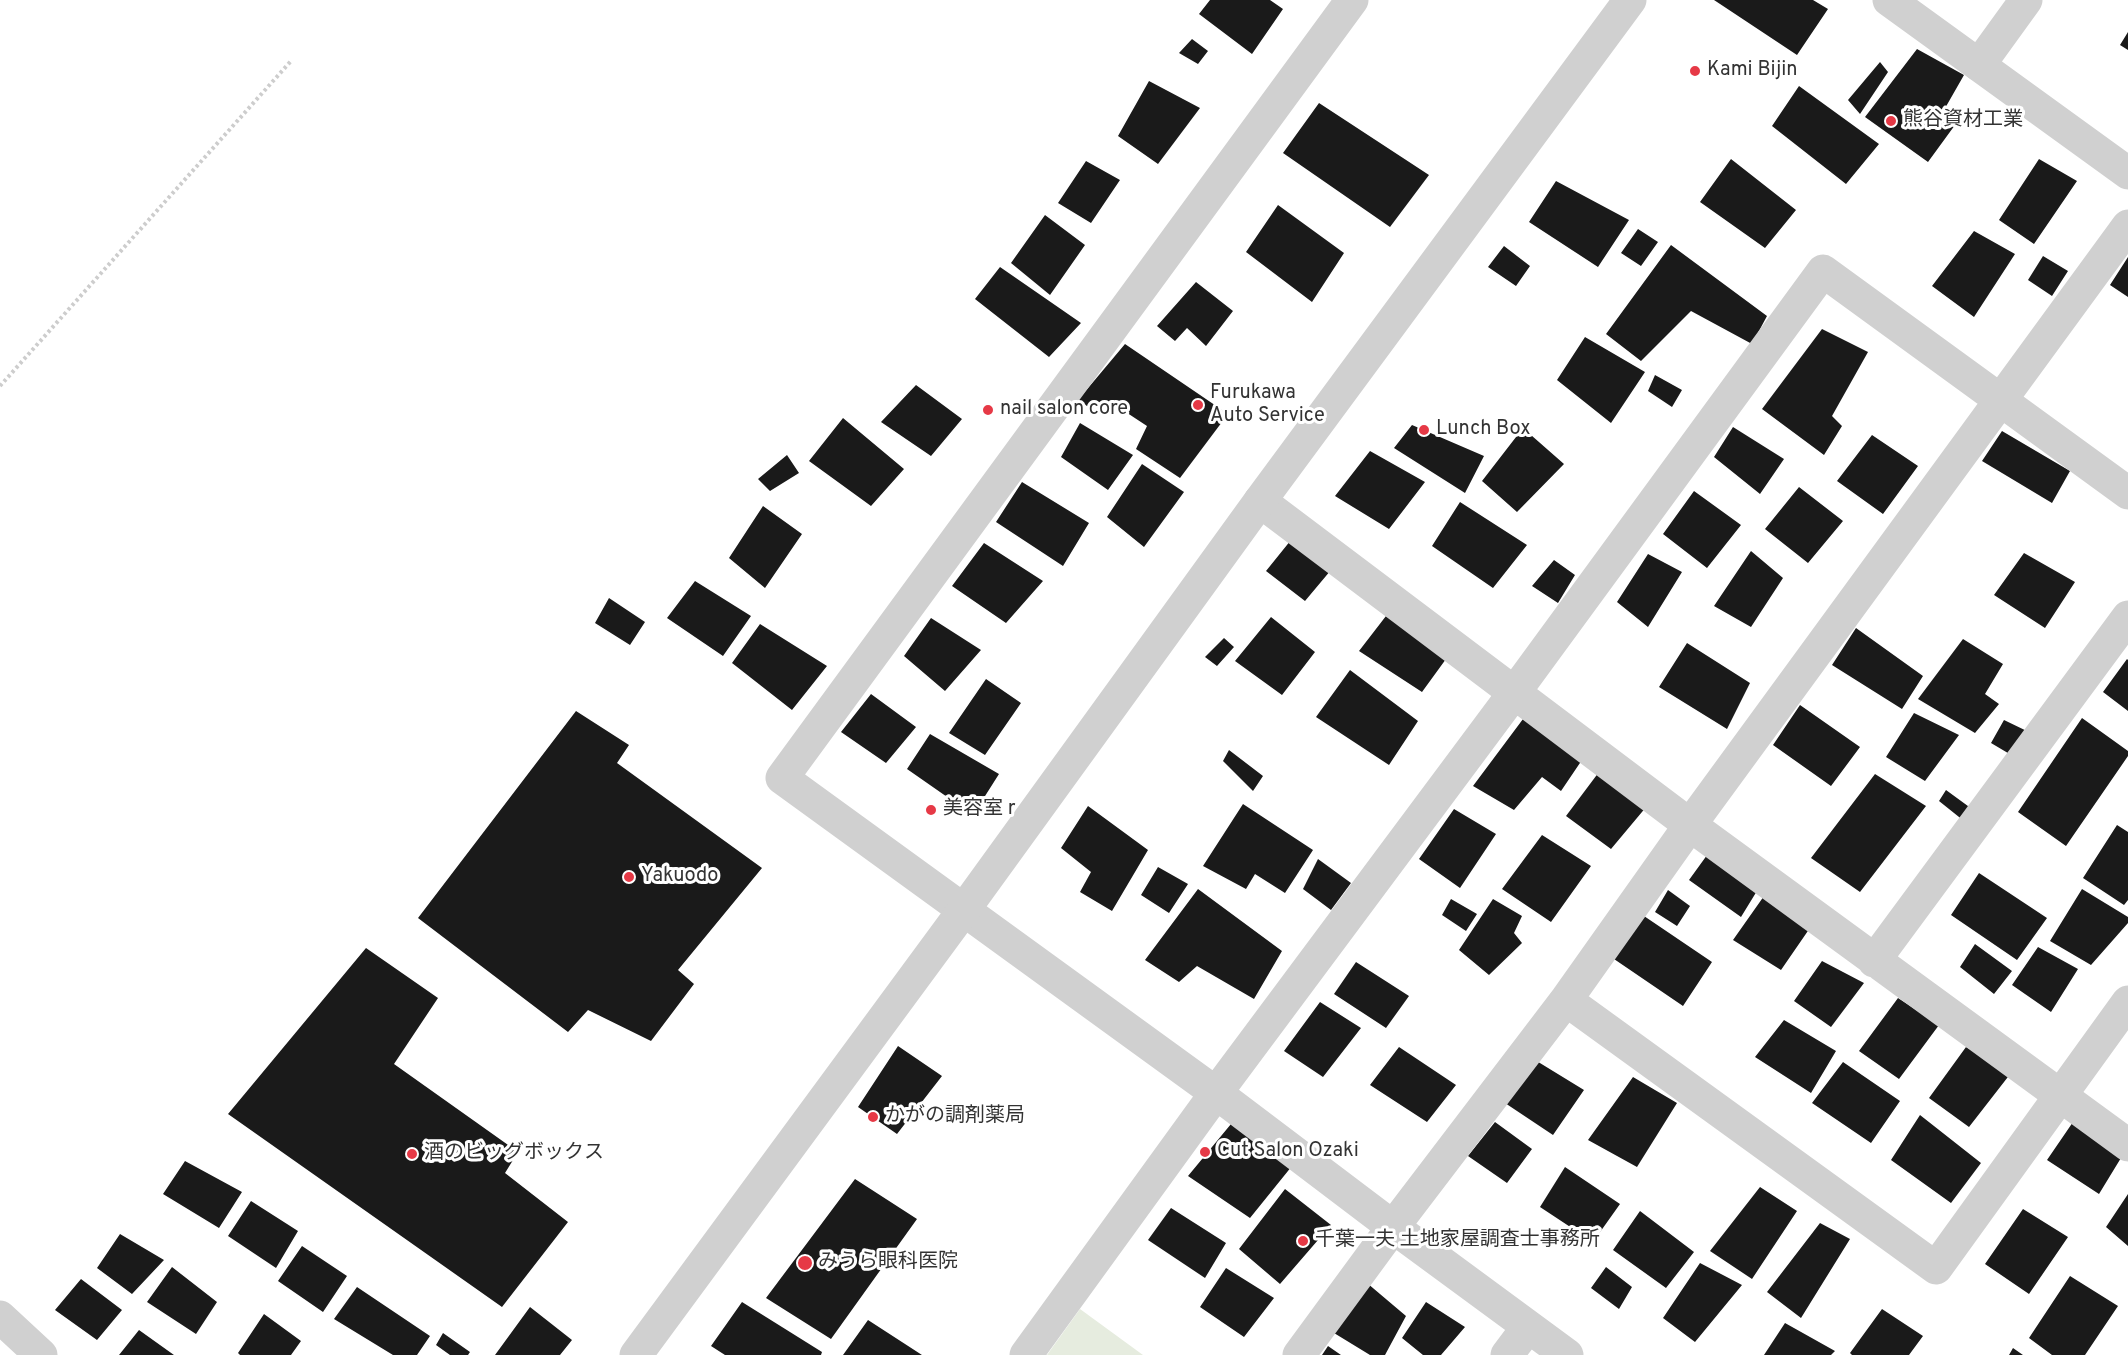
<!DOCTYPE html>
<html>
<head>
<meta charset="utf-8">
<style>
  body { margin:0 }
  canvas { display:block; background:#fff }
</style>
</head>
<body>
<canvas width="2128" height="1355"></canvas>
<script>
const context = document.querySelector('canvas').getContext('2d');
context.lineJoin = 'round';
function fillPath(path, color) {
  context.fillStyle = color;
  context.fill(path, 'evenodd');
}
function toPath(rows) {
  const path = new Path2D();
  for (const r of rows) {
    path.moveTo(r[0], r[1]);
    for (let i = 2; i < r.length; i += 2) path.lineTo(r[i], r[i + 1]);
  }
  return path;
}
function strokePath(path, color, width, dash) {
  context.strokeStyle = color;
  context.lineWidth = width;
  context.lineCap = dash ? 'butt' : 'round';
  context.setLineDash(dash || []);
  context.stroke(path);
}
function write(font, color, halo, rows, align = 'center') {
  context.font = font + ' Overpass,"Noto Sans JP",sans-serif';
  context.lineWidth = 6;
  context.setLineDash([]);
  context.textBaseline = 'middle';
  context.strokeStyle = halo;
  context.fillStyle = color;
  for (const [text, x, y, turn = 0] of rows) {
    context.save();
    context.translate(x, y);
    context.rotate((+turn || 0) * Math.PI / 180);
    context.textAlign = isNaN(turn) ? turn : align;
    if (halo) context.strokeText(text, 0, 0);
    context.fillText(text, 0, 0);
    context.restore();
  }
}
const green = toPath([
  [1080,1309,1143,1355,1047,1355]
]);
const building = toPath([
  [1210,0,1270,0,1283,9,1252,54,1199,14],
  [1714,0,1813,0,1828,9,1797,55],
  [2128,32,2128,50,2120,45],
  [1192,39,1208,51,1198,64,1179,53],
  [1917,49,1964,75,1944,110,1955,125,1928,162,1865,117],
  [1880,62,1888,72,1860,114,1848,100],
  [1149,81,1200,108,1158,164,1118,136],
  [1799,86,1879,144,1846,184,1772,126],
  [1319,103,1429,175,1390,227,1283,153],
  [1731,159,1796,210,1765,248,1700,202],
  [2039,159,2077,181,2034,244,1999,220],
  [1086,161,1120,180,1091,223,1058,203],
  [1556,181,1629,220,1598,267,1529,222],
  [1278,205,1344,253,1312,302,1246,252],
  [1045,215,1085,245,1050,295,1011,263],
  [1638,229,1658,242,1641,266,1621,253],
  [1974,231,2015,254,1974,317,1932,286],
  [1671,245,1767,316,1752,344,1691,311,1641,361,1606,334],
  [1504,246,1530,266,1516,286,1488,267],
  [2043,256,2068,271,2052,296,2028,280],
  [2128,257,2128,297,2110,285],
  [1000,267,1081,323,1049,357,975,299],
  [1196,282,1233,311,1206,346,1187,328,1175,341,1157,326],
  [1822,329,1868,352,1832,416,1842,426,1824,455,1762,409],
  [1585,337,1645,372,1611,423,1557,380],
  [1125,344,1228,414,1180,478,1136,449,1147,426,1112,403,1099,414,1078,400],
  [1655,375,1682,390,1672,407,1648,391],
  [916,385,962,419,931,456,881,422],
  [843,418,904,469,871,506,809,461],
  [1080,423,1133,455,1108,490,1061,457],
  [1412,425,1484,456,1465,493,1394,448],
  [1733,427,1784,459,1760,494,1714,457],
  [1523,428,1564,464,1517,512,1482,481],
  [2002,431,2070,471,2052,503,1982,461],
  [1872,435,1918,466,1883,514,1837,481],
  [1370,451,1425,482,1389,529,1335,496],
  [787,455,799,473,770,491,758,479],
  [1142,464,1184,492,1144,547,1107,517],
  [1022,482,1089,523,1063,566,996,522],
  [1799,487,1843,521,1808,563,1765,529],
  [1694,491,1741,525,1707,568,1663,534],
  [1460,502,1527,545,1493,588,1432,546],
  [763,506,802,534,765,588,729,558],
  [1291,540,1331,570,1305,601,1266,571],
  [984,543,1043,581,1006,623,952,586],
  [1751,551,1783,578,1751,627,1714,606],
  [2024,553,2075,582,2045,628,1994,595],
  [1648,554,1682,572,1648,627,1617,602],
  [1554,560,1575,575,1558,603,1532,586],
  [695,581,751,616,723,656,667,618],
  [609,598,645,622,630,645,595,623],
  [1386,616,1446,659,1422,692,1359,651],
  [1271,617,1315,652,1282,695,1235,661],
  [931,618,981,650,945,691,904,656],
  [760,624,827,666,792,710,732,663],
  [1856,628,1923,676,1902,709,1832,665],
  [1224,638,1234,647,1217,666,1205,657],
  [1963,639,2003,664,1985,694,1999,704,1975,733,1918,699],
  [1687,643,1750,683,1727,729,1659,687],
  [2127,659,2128,660,2128,711,2103,692],
  [1350,670,1418,721,1389,765,1316,717],
  [986,679,1021,703,985,755,949,733],
  [871,694,916,727,886,763,841,732],
  [1800,705,1860,747,1831,786,1773,745],
  [576,711,629,745,617,763,762,868,678,970,694,984,651,1041,588,1010,568,1032,418,918],
  [1914,713,1959,735,1925,781,1886,757],
  [1526,715,1584,757,1561,791,1542,777,1514,810,1473,786],
  [2082,718,2128,751,2128,756,2066,846,2018,812],
  [2004,720,2033,734,2018,759,1991,743],
  [930,734,999,774,973,815,907,769],
  [1229,750,1263,776,1253,791,1223,761],
  [1602,768,1647,806,1611,849,1566,816],
  [1875,774,1926,806,1860,892,1811,858],
  [1946,790,1972,809,1964,821,1939,801],
  [1243,804,1313,850,1285,893,1255,874,1246,889,1203,866],
  [1088,806,1148,850,1112,911,1080,892,1091,872,1061,848],
  [1454,809,1496,834,1460,888,1419,859],
  [2117,825,2128,832,2128,900,2124,905,2083,878],
  [1542,835,1591,866,1551,922,1502,889],
  [1710,851,1760,886,1741,917,1689,880],
  [1318,859,1351,883,1331,910,1303,889],
  [1158,867,1188,884,1169,913,1141,895],
  [1979,873,2047,918,2017,960,1951,915],
  [1198,889,1282,951,1254,999,1197,966,1179,982,1145,960],
  [2082,889,2128,917,2128,923,2091,965,2050,941],
  [1668,890,1690,906,1677,926,1655,912],
  [1764,896,1812,925,1781,970,1733,940],
  [1451,899,1477,914,1466,931,1442,915],
  [1493,899,1522,916,1514,933,1522,943,1489,975,1459,950],
  [1644,916,1712,962,1683,1006,1614,959],
  [1975,944,2012,971,1994,994,1960,967],
  [2038,947,2078,969,2051,1012,2012,985],
  [366,948,438,998,394,1064,518,1152,505,1173,568,1222,502,1307,228,1114],
  [1822,961,1864,983,1831,1027,1794,1001],
  [1356,962,1409,996,1386,1028,1334,994],
  [1898,998,1939,1025,1899,1079,1859,1051],
  [1320,1002,1361,1028,1323,1077,1284,1051],
  [1784,1020,1836,1051,1811,1093,1755,1057],
  [898,1046,942,1076,897,1134,858,1107],
  [1399,1047,1456,1085,1427,1122,1370,1085],
  [1966,1047,2011,1073,1969,1127,1929,1098],
  [1535,1060,1584,1090,1553,1135,1505,1103],
  [1843,1062,1900,1101,1871,1143,1812,1103],
  [1633,1077,1677,1103,1637,1167,1588,1140],
  [1920,1115,1981,1163,1951,1203,1891,1160],
  [1495,1122,1532,1149,1507,1183,1468,1156],
  [2073,1122,2124,1153,2099,1194,2047,1160],
  [1231,1124,1292,1166,1250,1218,1188,1176],
  [185,1161,242,1192,219,1228,163,1194],
  [1565,1167,1620,1204,1593,1242,1540,1207],
  [855,1179,917,1219,831,1339,766,1298],
  [1760,1187,1797,1211,1752,1279,1710,1251],
  [1285,1189,1331,1225,1280,1284,1239,1249],
  [2128,1194,2128,1246,2106,1227],
  [251,1201,298,1231,276,1268,228,1236],
  [1171,1208,1226,1243,1205,1278,1148,1240],
  [2023,1209,2068,1237,2029,1294,1985,1264],
  [1640,1211,1694,1252,1666,1288,1613,1250],
  [1820,1223,1850,1239,1801,1318,1767,1292],
  [120,1234,164,1260,132,1294,97,1268],
  [302,1246,347,1276,323,1312,278,1281],
  [1700,1263,1742,1285,1695,1342,1663,1318],
  [172,1267,217,1302,196,1334,147,1302],
  [1606,1267,1632,1287,1619,1309,1591,1288],
  [1226,1268,1274,1298,1244,1337,1200,1307],
  [2070,1276,2118,1306,2085,1355,2052,1355,2029,1338],
  [81,1279,122,1310,97,1340,55,1310],
  [1367,1283,1406,1316,1385,1355,1370,1355,1334,1333],
  [357,1287,430,1336,417,1355,393,1355,334,1319],
  [742,1302,822,1352,821,1355,725,1355,711,1346],
  [1426,1302,1465,1327,1441,1355,1423,1355,1402,1338],
  [530,1307,572,1340,560,1355,495,1355],
  [1882,1309,1923,1336,1909,1355,1852,1355,1850,1353],
  [264,1314,301,1341,291,1355,240,1355,238,1353],
  [868,1320,922,1355,843,1355],
  [1785,1323,1835,1351,1831,1355,1764,1355],
  [139,1330,174,1355,119,1355],
  [443,1333,470,1352,468,1355,450,1355,436,1345],
  [1328,1346,1341,1355,1322,1355],
  [2013,1348,2023,1355,2009,1355]
]);
const path = toPath([
  [0,386,291,61]
]);
const minor = toPath([
  [1352,0,782,778,1216,1093,1393,1227,1567,1355],
  [1979,65,2026,0],
  [1260,501,1690,825,2128,1145],
  [1874,961,2128,617],
  [1566,1000,1936,1268,2128,1002],
  [0,1317,41,1355],
  [1026,1355,1216,1093,1514,693,1823,271,2128,493],
  [1299,1355,1393,1227,1566,1000,1690,825,2128,226],
  [1507,1355,1528,1327]
]);
const tertiary = toPath([
  [1889,0,2128,173],
  [636,1355,963,911,1260,501,1630,0]
]);
const markers = [
  [1695,71,6,"#e63946"],
  [1891,121,6,"#e63946"],
  [1198,405,6,"#e63946"],
  [988,410,6,"#e63946"],
  [1424,430,6,"#e63946"],
  [931,810,6,"#e63946"],
  [629,877,6,"#e63946"],
  [873,1117,6,"#e63946"],
  [1205,1152,6,"#e63946"],
  [412,1154,6,"#e63946"],
  [1303,1241,6,"#e63946"],
  [805,1263,8,"#e63946"]
];
const poiNames = [
  ["Kami Bijin",1707,71],
  ["熊谷資材工業",1903,121],
  ["Furukawa",1210,394],
  ["Auto Service",1210,417],
  ["nail salon core",1000,410],
  ["Lunch Box",1436,430],
  ["美容室 r",943,810],
  ["Yakuodo",641,877],
  ["かがの調剤薬局",885,1117],
  ["Cut Salon Ozaki",1217,1152],
  ["酒のビッグボックス",424,1154],
  ["千葉一夫 土地家屋調査士事務所",1315,1241],
  ["みうら眼科医院",818,1263]
];
fillPath(green, '#e6ecdf');
fillPath(building, '#1a1a1a');
strokePath(path, '#cdcdcd', 4, [3, 3]);
strokePath(minor, '#d0d0d0', 33);
strokePath(tertiary, '#d0d0d0', 33);
for (const [x, y, r, color] of markers) {
  const dot = new Path2D();
  dot.arc(x, y, r, 0, 2 * Math.PI);
  context.fillStyle = color;
  context.fill(dot);
  strokePath(dot, '#fff', 2);
}
write('20px', '#333', '#fff', poiNames, 'left');
</script>
</body>
</html>
